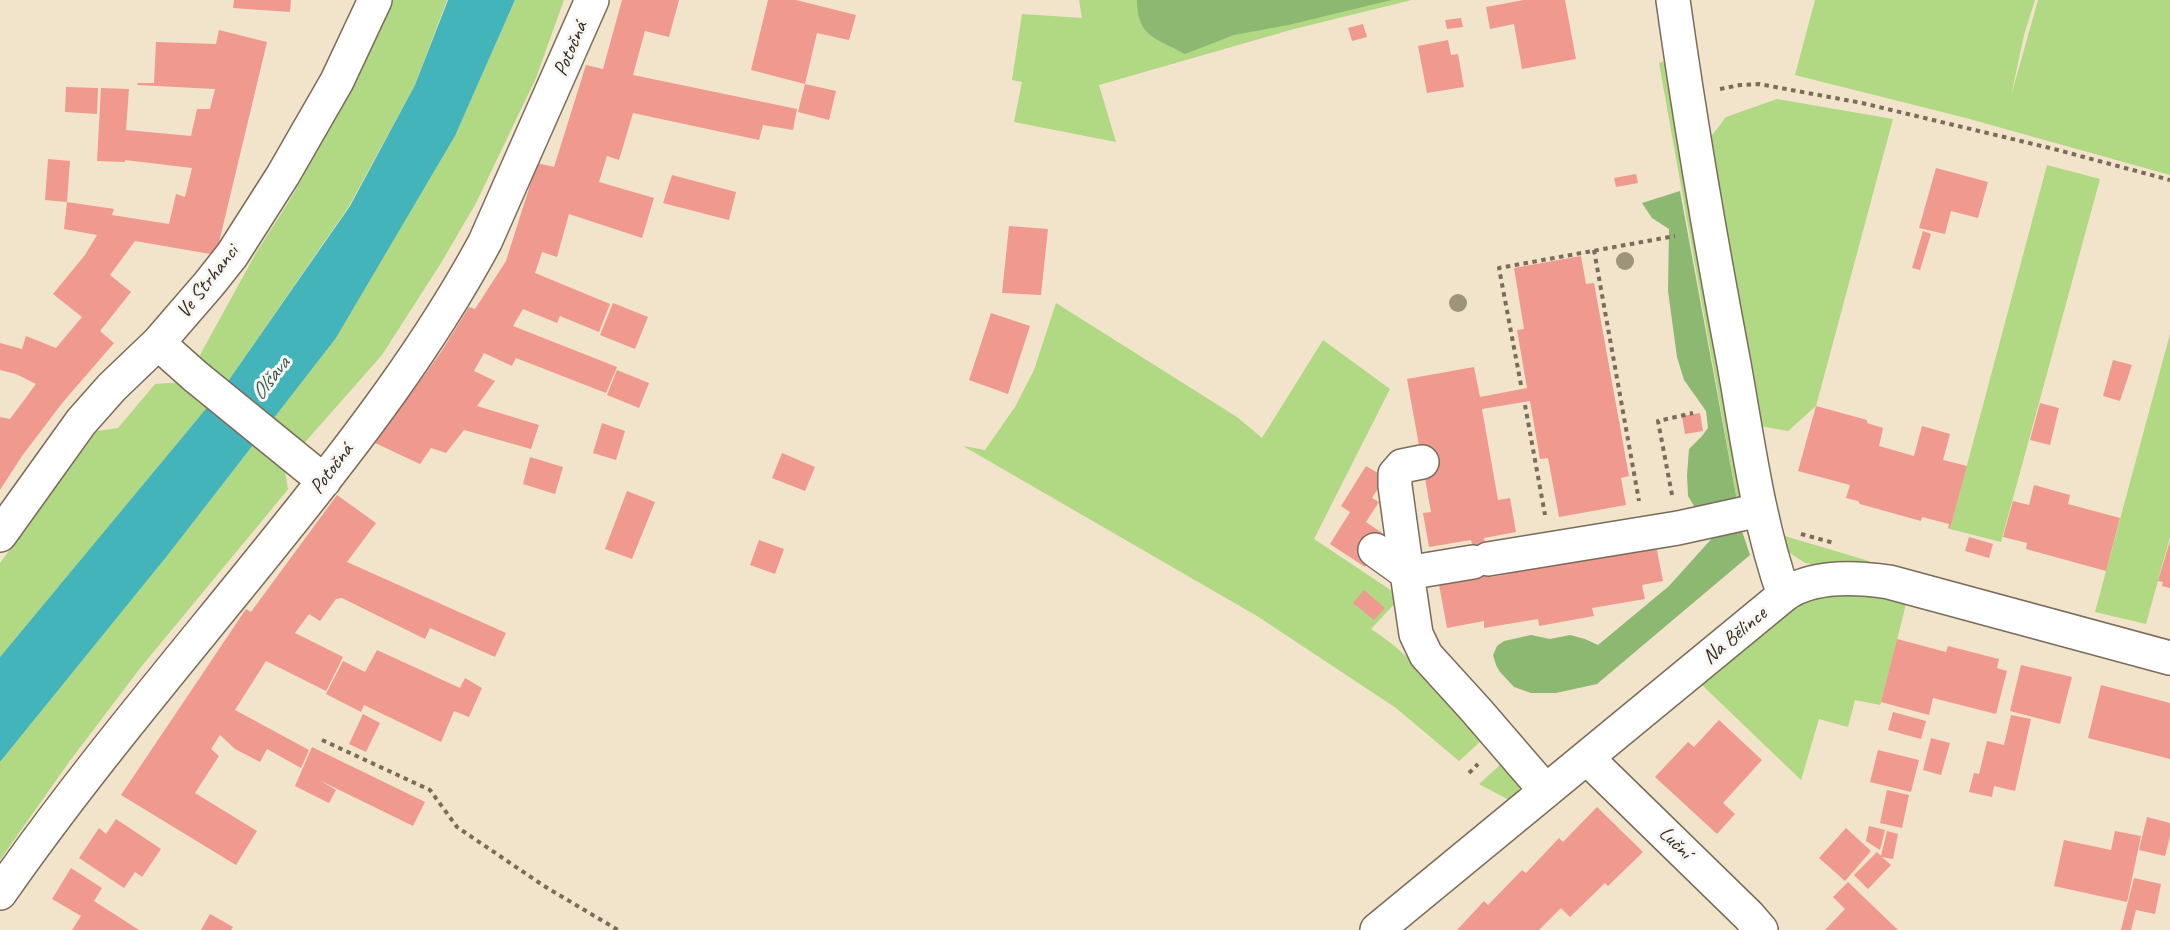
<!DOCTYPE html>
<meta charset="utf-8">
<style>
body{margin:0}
canvas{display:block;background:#f2e3cb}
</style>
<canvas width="2170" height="930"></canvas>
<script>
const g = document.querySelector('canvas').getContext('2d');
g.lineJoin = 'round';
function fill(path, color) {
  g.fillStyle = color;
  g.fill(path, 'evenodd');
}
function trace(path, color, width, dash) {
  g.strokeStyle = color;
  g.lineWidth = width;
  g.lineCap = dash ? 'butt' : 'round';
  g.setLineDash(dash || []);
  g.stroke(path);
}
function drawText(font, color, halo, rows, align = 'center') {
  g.font = font + ' Caveat,sans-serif';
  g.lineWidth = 6;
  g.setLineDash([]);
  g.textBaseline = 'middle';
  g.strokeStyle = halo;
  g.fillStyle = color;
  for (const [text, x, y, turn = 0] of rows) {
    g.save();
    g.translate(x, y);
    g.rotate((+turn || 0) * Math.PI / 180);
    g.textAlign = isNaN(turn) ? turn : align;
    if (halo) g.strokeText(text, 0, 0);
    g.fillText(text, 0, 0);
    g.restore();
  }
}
fill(new Path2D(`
 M 393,0 L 447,0 L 415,85 L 349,206 L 224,387 L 0,657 L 0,563 L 97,431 L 118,428 L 155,384 L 183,382 L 195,364 L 256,253 L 294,193 L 354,82 Z
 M 515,0 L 564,0 L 536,78 L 476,203 L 441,263 L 382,355 L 284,466 L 288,489 L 285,493 L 141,667 L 69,762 L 0,860 L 0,762 L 167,556 L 336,338 L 455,136 Z
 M 1079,0 L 1412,0 L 1294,29 L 1099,85 L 1116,142 L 1014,122 L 1022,82 L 1012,80 L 1022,14 L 1082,18 Z
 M 1815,0 L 2035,0 L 2024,35 L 2011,96 L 2038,0 L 2170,0 L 2170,175 L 1966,118 L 1795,75 Z
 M 1670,59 L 1748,498 L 1738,506 L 1659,63 Z
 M 1777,99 L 1893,119 L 1816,406 L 1788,431 L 1754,425 L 1706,143 L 1726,117 Z
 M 2047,165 L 2100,179 L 2001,542 L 1950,529 Z
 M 1056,303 L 1237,417 L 1262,438 L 1323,340 L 1390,389 L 1314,539 L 1401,597 L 1371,629 C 1417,658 1453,707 1487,748 L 1481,741 L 1459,761 L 1396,708 L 1257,616 L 963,446 L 985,450 L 1015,407 L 1034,370 Z
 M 2170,334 L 2170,537 L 2146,624 L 2095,612 Z
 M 1778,534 L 1869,561 L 1869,563 L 1828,563 L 1816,565 L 1805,563 L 1784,549 Z
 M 1862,594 L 1906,604 L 1881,703 L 1880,705 L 1855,700 L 1848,727 L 1819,719 L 1801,780 L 1701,684 L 1802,601 L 1829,595 Z
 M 1501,764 L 1520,783 L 1518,793 L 1509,800 L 1479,784 Z`), '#b1d883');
fill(new Path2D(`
 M 1137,0 L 1392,0 L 1288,25 L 1234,35 L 1185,54 C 1156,38 1137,37 1137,0 Z
 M 1680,191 L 1738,506 L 1699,514 L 1688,496 L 1687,475 L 1689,449 L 1702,436 L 1708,428 L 1706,411 L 1684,380 L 1677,357 L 1668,291 L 1669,229 L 1652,218 L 1642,203 Z
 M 1727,530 L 1742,531 L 1750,555 L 1597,684 L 1556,693 L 1531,693 L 1514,687 L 1500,672 L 1496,665 L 1493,655 L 1497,646 L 1504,641 L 1531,635 L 1550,639 L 1570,635 L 1585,639 L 1598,645 L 1669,586 L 1714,536 Z`), '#8cb871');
fill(new Path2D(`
 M 448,0 L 515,0 L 455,136 L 336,338 L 167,556 L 0,762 L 0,657 L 224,387 L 350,206 L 415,85 Z`), '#44b4bb');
fill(new Path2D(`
 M 234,0 L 291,0 L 290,12 L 233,8 Z
 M 622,0 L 679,0 L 669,37 L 645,31 L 633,75 L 797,109 L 793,130 L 763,125 L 759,140 L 633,113 L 619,160 L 607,156 L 599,182 L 654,198 L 642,238 L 569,214 L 557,257 L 542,252 L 535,273 L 610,304 L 599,332 L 560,316 L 557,323 L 523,309 L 513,326 L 617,367 L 606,393 L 516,358 L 512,366 L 484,353 L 474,371 L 495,381 L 477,406 L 539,425 L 531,449 L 464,430 L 446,453 L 431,448 L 420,464 L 375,443 L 441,352 L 469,307 L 475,309 L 506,261 L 537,163 L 554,167 L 586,65 L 603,69 Z
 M 768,0 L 796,0 L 856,15 L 849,40 L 817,33 L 805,84 L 751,70 Z
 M 1524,0 L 1565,0 L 1576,59 L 1522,69 L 1514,24 L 1490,29 L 1486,7 Z
 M 1461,18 L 1463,27 L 1447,29 L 1445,20 Z
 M 1363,24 L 1367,37 L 1352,41 L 1348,28 Z
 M 219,30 L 267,42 L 216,255 L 135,241 L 110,275 L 131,292 L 100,331 L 114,343 L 63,402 L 22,456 L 0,490 L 0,417 L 10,419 L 36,384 L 16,374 L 0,370 L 0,343 L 22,349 L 26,336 L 56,348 L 82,317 L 53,294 L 85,255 L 97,235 L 64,229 L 67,202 L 114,209 L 112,215 L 169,224 L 176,194 L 185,197 L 192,168 L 125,160 L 125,162 L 97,161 L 101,88 L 129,89 L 126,130 L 191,136 L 197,109 L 210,109 L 215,89 L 137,85 L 138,83 L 154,83 L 156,42 L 216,44 Z
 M 1448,40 L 1451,55 L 1458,54 L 1464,87 L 1427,93 L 1418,46 Z
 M 805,84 L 836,91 L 829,120 L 798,112 Z
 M 66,87 L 98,88 L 97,114 L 65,112 Z
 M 48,159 L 70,161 L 67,202 L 45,200 Z
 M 1936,168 L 1988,182 L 1978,218 L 1951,211 L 1945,234 L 1919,228 Z
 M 1636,174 L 1638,183 L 1616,187 L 1614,178 Z
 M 672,175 L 736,192 L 729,220 L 663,203 Z
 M 1009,226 L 1048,229 L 1041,295 L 1002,293 Z
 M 1923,231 L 1931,234 L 1920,270 L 1912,268 Z
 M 1581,256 L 1586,284 L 1594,283 L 1629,476 L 1621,478 L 1626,505 L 1559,517 L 1548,458 L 1540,459 L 1530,401 L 1482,409 L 1498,500 L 1510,498 L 1516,532 L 1484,538 L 1491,577 L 1508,574 L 1507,566 L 1655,540 L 1663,581 L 1642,585 L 1645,599 L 1592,608 L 1594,616 L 1539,626 L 1538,619 L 1484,628 L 1484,621 L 1447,628 L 1438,579 L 1473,548 L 1471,540 L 1429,547 L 1423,513 L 1431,512 L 1407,379 L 1474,367 L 1480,397 L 1527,388 L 1517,330 L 1524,329 L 1514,268 Z
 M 613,303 L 648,317 L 635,349 L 600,335 Z
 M 991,313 L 1030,326 L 1008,394 L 969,380 Z
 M 2113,360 L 2132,365 L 2120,401 L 2103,396 Z
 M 617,370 L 649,383 L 639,408 L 607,395 Z
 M 2040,403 L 2059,408 L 2050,445 L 2030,440 Z
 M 1816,406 L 1867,420 L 1867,423 L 1883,428 L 1879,446 L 1914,456 L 1922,426 L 1950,434 L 1943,460 L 1967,466 L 1950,529 L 1948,528 L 1949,524 L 1922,517 L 1921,521 L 1860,504 L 1858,501 L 1846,498 L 1850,485 L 1798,471 Z
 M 1700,413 L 1703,431 L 1685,434 L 1682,416 Z
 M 602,423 L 625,431 L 616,460 L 593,453 Z
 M 782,453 L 815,467 L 805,491 L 772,478 Z
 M 530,457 L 563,467 L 555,494 L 523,484 Z
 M 1366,466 L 1385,477 L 1372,498 L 1379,502 L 1366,522 L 1385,535 L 1365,567 L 1330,544 L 1350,512 L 1341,506 Z
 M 2034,485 L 2070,495 L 2068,504 L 2120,518 L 2106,571 L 2026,549 L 2027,543 L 2003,537 L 2013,501 L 2029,505 Z
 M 627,491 L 655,502 L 632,559 L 605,549 Z
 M 337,495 L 376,523 L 347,562 L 506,633 L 495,657 L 430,628 L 425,639 L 342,598 L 336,599 L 320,621 L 309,614 L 295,633 L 343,657 L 326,691 L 266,661 L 235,710 L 309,750 L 301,768 L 267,749 L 260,762 L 235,749 L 220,735 L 211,749 L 219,756 L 195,793 L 257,831 L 236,865 L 121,795 L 246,609 L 251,612 Z
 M 1969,537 L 1993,544 L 1989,558 L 1965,551 Z
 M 759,540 L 784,549 L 775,574 L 750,565 Z
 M 2170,541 L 2170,588 L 2162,586 L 2163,582 L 2158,581 Z
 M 1364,590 L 1385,608 L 1374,620 L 1353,603 Z
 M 1897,639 L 1946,652 L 1948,646 L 1999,659 L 1997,668 L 2007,671 L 1996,714 L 1933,698 L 1929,715 L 1881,702 Z
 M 377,650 L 460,688 L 465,678 L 482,688 L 469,717 L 454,711 L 441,742 L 364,705 L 361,712 L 326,694 L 343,661 L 365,672 Z
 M 2021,665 L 2072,677 L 2060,724 L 2010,711 Z
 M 2101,685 L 2170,703 L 2170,759 L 2088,738 Z
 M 1893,712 L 1926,721 L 1921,739 L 1888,730 Z
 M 363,714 L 380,723 L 366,752 L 349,744 Z
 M 2011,715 L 2031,719 L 2015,791 L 1994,786 L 1992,797 L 1969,792 L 1974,773 L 1979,774 L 1987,741 L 2004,745 Z
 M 1719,720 L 1762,760 L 1723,803 L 1735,814 L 1717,834 L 1655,777 L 1688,742 L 1694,747 Z
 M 1931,738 L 1950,743 L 1941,775 L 1923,770 Z
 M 312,747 L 425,802 L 413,826 L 319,780 L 336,790 L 329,803 L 295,786 Z
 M 1878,750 L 1919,760 L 1911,792 L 1870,782 Z
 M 1887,790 L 1909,795 L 1902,828 L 1880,823 Z
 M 1597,807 L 1643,852 L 1608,886 L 1605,883 L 1570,917 L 1561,908 L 1539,930 L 1457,930 L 1484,901 L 1488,905 L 1522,870 L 1526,873 L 1559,838 L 1563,842 Z
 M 2147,817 L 2170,823 L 2170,836 L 2165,856 L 2139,850 Z
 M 116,819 L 161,849 L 142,877 L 135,872 L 124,888 L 79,858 L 99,828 L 106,834 Z
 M 1869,826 L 1885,830 L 1880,850 L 1866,841 Z
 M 1846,828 L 1871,851 L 1845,881 L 1819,858 Z
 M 1887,831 L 1898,834 L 1893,859 L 1882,857 L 1891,865 L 1868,889 L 1854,875 L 1877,852 L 1881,856 Z
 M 2115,831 L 2141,836 L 2127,902 L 2054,886 L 2064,840 L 2111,850 Z
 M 71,868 L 102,888 L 94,901 L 139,930 L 72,930 L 81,916 L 52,899 Z
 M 2134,878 L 2161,884 L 2155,914 L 2136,910 L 2131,930 L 2121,930 Z
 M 1848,882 L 1898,930 L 1825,930 L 1845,909 L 1833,897 Z
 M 210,914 L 233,927 L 231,930 L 201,930 Z`), '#ef998f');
const minor = new Path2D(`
 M 1673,0 C 1690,122 1711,243 1734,364 C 1748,442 1758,521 1784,595
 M 158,343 L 195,376 L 324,481
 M 1422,462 L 1402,466 L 1395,474 L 1395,486 L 1407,573 L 1473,562
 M 0,535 L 81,422 L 112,387 L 158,343 L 209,284 L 232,255 L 283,175 L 337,81 L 375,0
 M 1375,550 L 1407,573 L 1416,634 L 1426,655 L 1476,710 L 1545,790
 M 1488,559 L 1678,528 L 1760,510
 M 1587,758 L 1749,916 L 1761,930
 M 0,893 C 87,768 188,651 283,532 C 357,440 429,346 485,242 L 592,0
 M 1377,930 L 1784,595 C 1812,575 1856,577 1889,582 L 2170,658`);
trace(minor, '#7b6b5b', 36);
trace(new Path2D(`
 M 1720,89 L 1740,85 L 1759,84 L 1862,103 L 2054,149 L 2170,180
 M 1594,250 L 1639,501
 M 1521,385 L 1499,268 L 1675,236
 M 1525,405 L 1545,515
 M 1672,495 L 1658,421 L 1693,413
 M 1801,534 L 1834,543
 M 322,740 L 430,790 L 457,827 L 544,886 L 618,930
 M 1469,773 L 1478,764`), '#7b6b5b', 4, [4.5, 4.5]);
trace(minor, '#fff', 33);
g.fillStyle = '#9d957a';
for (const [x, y] of [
 [1625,261],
 [1458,303]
]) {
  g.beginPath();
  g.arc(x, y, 9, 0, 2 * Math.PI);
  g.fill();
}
drawText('21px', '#3b2a1e', '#f6f6f2', [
 ["Potočná",571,49,-67],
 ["Ve Strhanci",208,282,-52],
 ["Potočná",332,469,-53],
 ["Na Bělince",1735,636,-40],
 ["Luční",1675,843,44]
]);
drawText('italic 22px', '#3e5a55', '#f6f6f2', [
 ["Olšava",271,379,-52]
]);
</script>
